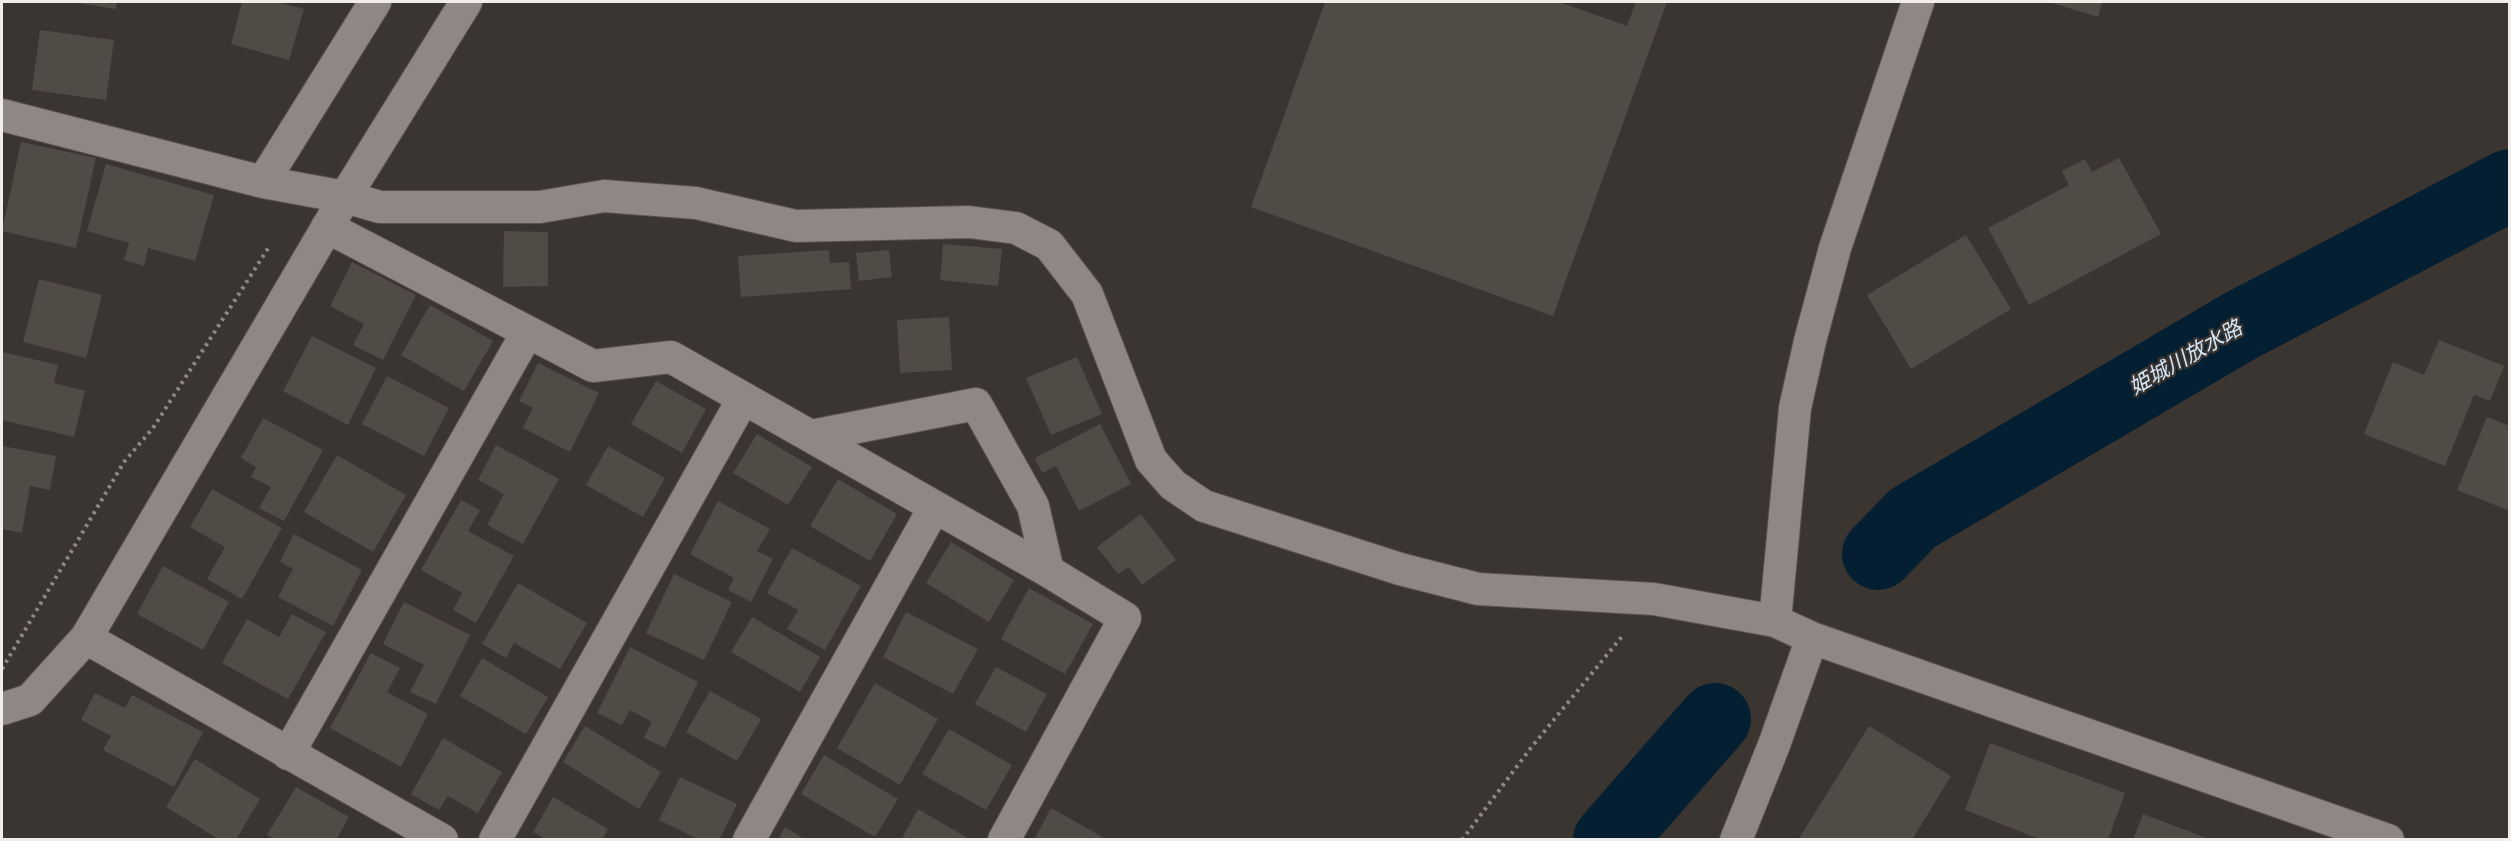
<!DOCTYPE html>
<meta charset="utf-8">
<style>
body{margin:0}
#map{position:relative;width:2511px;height:841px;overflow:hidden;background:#3b3531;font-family:Inter,sans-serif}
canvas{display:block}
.frame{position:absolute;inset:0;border:3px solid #f1edeb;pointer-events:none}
</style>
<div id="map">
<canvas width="2511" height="841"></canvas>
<div class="frame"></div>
</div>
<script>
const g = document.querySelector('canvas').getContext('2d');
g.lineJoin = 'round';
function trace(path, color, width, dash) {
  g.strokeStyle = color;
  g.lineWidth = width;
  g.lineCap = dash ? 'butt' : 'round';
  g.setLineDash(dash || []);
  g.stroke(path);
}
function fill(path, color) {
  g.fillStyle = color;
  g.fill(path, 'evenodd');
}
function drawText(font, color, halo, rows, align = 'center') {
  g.font = font + ' Inter,"Noto Sans JP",sans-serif';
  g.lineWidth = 4.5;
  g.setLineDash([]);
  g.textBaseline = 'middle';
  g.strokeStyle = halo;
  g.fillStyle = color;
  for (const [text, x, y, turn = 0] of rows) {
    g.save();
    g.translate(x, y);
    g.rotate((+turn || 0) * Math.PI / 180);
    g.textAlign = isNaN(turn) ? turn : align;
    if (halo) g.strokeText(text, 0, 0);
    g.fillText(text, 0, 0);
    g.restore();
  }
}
trace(new Path2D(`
 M 1878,554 L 1913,518 L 2240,326 L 2510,185
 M 1609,840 L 1715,719`), '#051f32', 72);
fill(new Path2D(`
 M 71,2 L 117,2 L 116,9 Z
 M 242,2 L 278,2 L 304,9 L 289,60 L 231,44 Z
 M 1325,2 L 1559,2 L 1627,26 L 1636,2 L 1667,2 L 1553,316 L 1251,207 Z
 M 2049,2 L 2102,2 L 2098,17 Z
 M 40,30 L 114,40 L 106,100 L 32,90 Z
 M 21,142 L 96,158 L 76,248 L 2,231 Z
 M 2119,158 L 2161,234 L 2029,305 L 1988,228 L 2069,185 L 2062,171 L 2085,159 L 2092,172 Z
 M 106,164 L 214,195 L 195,261 L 148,248 L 144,266 L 124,260 L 129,243 L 87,231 Z
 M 504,231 L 548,232 L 548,286 L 503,287 Z
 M 1966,235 L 2011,309 L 1911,369 L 1867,295 Z
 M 943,244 L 1002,249 L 998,286 L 940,280 Z
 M 829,250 L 830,263 L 849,262 L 851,289 L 741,297 L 738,256 Z
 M 889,250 L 892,277 L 859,281 L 856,253 Z
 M 352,262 L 416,295 L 383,360 L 353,345 L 364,324 L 330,306 Z
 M 39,279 L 102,295 L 86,358 L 23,342 Z
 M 430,305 L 493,341 L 464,391 L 401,355 Z
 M 949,317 L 952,370 L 900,373 L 897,320 Z
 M 312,336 L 376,368 L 348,425 L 283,391 Z
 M 2439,340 L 2504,366 L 2490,401 L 2474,395 L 2445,466 L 2364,434 L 2393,362 L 2424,375 Z
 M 2,352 L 58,365 L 54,383 L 85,391 L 74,437 L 2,420 Z
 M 1077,357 L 1102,414 L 1051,435 L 1026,378 Z
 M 538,363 L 599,393 L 570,452 L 523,428 L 533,408 L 519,401 Z
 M 387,376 L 449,408 L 424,456 L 362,424 Z
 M 656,381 L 706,409 L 682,453 L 631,424 Z
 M 2487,417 L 2510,426 L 2510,511 L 2457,490 Z
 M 263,418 L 323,450 L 284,521 L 259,508 L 271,487 L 251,477 L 256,467 L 241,458 Z
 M 1100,424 L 1131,484 L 1079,511 L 1056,466 L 1042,473 L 1035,458 Z
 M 757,434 L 812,467 L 788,505 L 733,473 Z
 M 496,445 L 559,479 L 523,544 L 487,525 L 504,494 L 478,480 Z
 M 2,446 L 56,456 L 50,490 L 30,486 L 22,533 L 2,529 Z
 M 608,446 L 665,478 L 643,517 L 586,485 Z
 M 337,455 L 406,495 L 373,552 L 304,512 Z
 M 838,479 L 897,514 L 870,561 L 810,526 Z
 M 212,489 L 282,528 L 242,599 L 207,579 L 225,547 L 190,527 Z
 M 461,500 L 480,510 L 468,531 L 514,556 L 476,623 L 453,610 L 462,593 L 421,570 Z
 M 718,501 L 770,529 L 757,551 L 773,559 L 751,602 L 728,590 L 734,578 L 690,554 Z
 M 1141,514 L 1176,560 L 1142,585 L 1129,567 L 1118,574 L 1097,547 Z
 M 294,534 L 362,570 L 333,626 L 278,597 L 293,569 L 280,562 Z
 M 951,542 L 1014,580 L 989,622 L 926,583 Z
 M 792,548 L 861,586 L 825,650 L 787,629 L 798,610 L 767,593 Z
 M 163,566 L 229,602 L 203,650 L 137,614 Z
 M 674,574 L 732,602 L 704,660 L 646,633 Z
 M 518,583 L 587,623 L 560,669 L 514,643 L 506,658 L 482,644 Z
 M 1029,588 L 1093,624 L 1065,674 L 1001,639 Z
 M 404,602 L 470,635 L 436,704 L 410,692 L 424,665 L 383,644 Z
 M 906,612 L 978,649 L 953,694 L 883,657 Z
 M 292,614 L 326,632 L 288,699 L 222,663 L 247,619 L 279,637 Z
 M 752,617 L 820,657 L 800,692 L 731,652 Z
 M 630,647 L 698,682 L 665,748 L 644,738 L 652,722 L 630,710 L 622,725 L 597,713 Z
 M 371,653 L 400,668 L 387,692 L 428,714 L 401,767 L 330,728 Z
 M 482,658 L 548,697 L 526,734 L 460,696 Z
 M 996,667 L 1047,694 L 1026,732 L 975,704 Z
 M 875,683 L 938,719 L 900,785 L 837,748 Z
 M 710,691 L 761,719 L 737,761 L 686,732 Z
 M 95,693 L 125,708 L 132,695 L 203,732 L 174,787 L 103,750 L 111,736 L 81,720 Z
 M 585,726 L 661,772 L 639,809 L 563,762 Z
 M 1869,726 L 1951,776 L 1912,840 L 1798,840 Z
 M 949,729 L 1012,765 L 986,810 L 922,774 Z
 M 443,738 L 502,772 L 478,813 L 448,796 L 439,810 L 411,794 Z
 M 1990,743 L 2125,793 L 2108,840 L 2042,840 L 1965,810 Z
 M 824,755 L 898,799 L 875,837 L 801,794 Z
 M 195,759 L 260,799 L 236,840 L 220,840 L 166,807 Z
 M 680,777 L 737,804 L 719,840 L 700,840 L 659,820 Z
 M 296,787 L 349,817 L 336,840 L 276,840 L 267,835 Z
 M 553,797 L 608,829 L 602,840 L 547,840 L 533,832 Z
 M 1051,808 L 1108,840 L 1034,840 Z
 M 918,809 L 971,840 L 901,840 Z
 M 2143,814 L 2209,839 L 2209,840 L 2133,840 Z
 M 785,827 L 806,840 L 778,840 Z`), '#514b46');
const street = new Path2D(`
 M 2,115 L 263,182 L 345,197 L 380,207 L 540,207 L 604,196 L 696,203 L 796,226 L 969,222 L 1016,228 L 1049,245 L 1087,294 L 1151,460 L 1173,485 L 1204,506 L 1400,569 L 1478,589 L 1654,599 L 1775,621 L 1812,638 L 2388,840
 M 263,182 L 375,2
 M 327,227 L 593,366 L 671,357 L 1048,571 L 1125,618 L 1004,840
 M 811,436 L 976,404 L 1033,506 L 1048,571
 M 1775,621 L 1795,408 L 1810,341 L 1835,248 L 1918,2
 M 86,638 L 442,840
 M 2,709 L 30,700 L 86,638 L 345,197 L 466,2
 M 288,754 L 527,333
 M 495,840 L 743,399
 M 749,840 L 934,508
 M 1736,840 L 1774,745 L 1812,638`);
trace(street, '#585250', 34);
trace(new Path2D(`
 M 2,669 L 124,462 L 153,428 L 269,247
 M 1462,840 L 1530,749 L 1624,634`), '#8f8986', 4, [3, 4.5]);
trace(street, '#8e8783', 32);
drawText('italic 21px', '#d4e7f8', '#3b3531', [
 ["姫城川放水路",2186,358,-30]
]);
</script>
